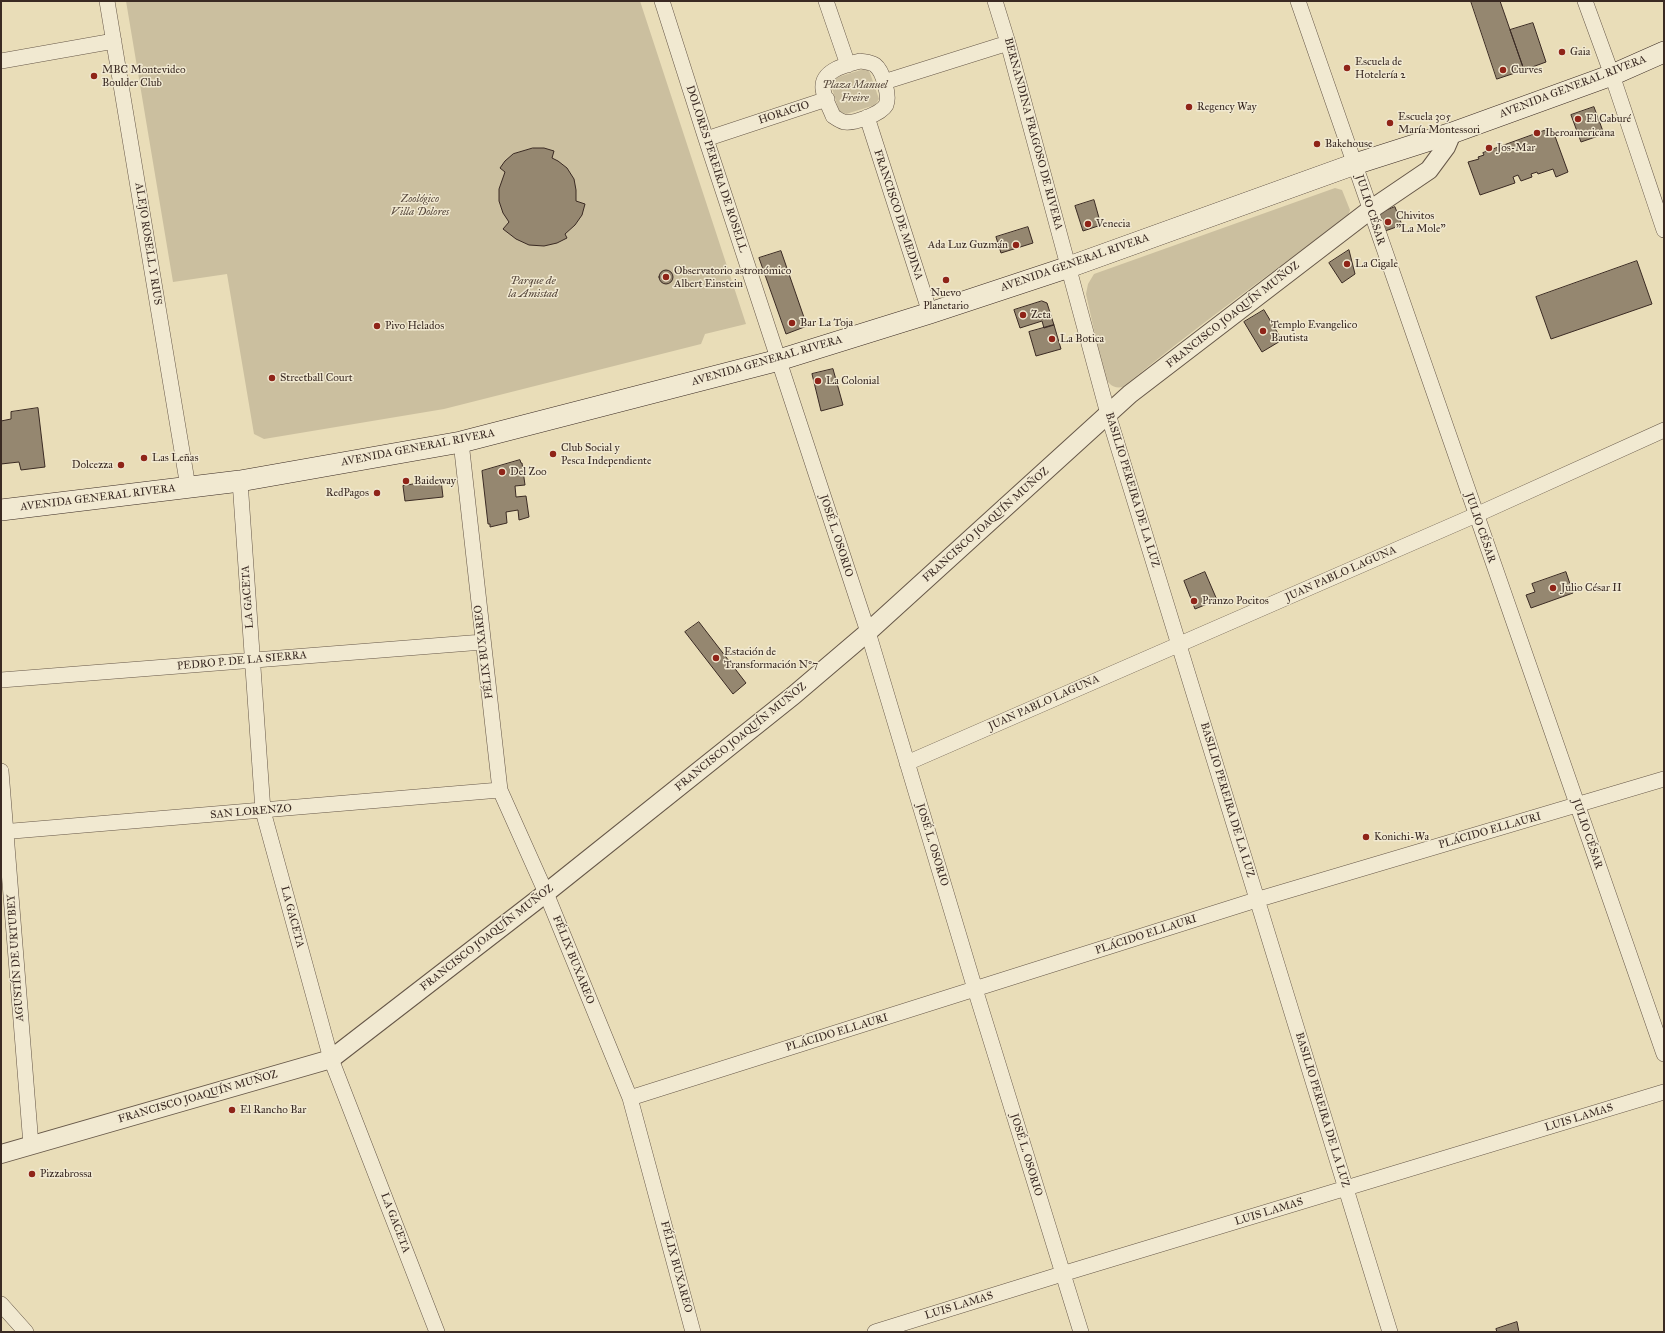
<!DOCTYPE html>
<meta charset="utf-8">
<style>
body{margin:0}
#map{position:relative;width:1665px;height:1333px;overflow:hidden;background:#e9ddb8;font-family:"IM FELL Great Primer",serif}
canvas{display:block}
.frame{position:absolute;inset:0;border:2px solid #3a2a23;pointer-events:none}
</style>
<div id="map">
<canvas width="1665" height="1333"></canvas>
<div class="frame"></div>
</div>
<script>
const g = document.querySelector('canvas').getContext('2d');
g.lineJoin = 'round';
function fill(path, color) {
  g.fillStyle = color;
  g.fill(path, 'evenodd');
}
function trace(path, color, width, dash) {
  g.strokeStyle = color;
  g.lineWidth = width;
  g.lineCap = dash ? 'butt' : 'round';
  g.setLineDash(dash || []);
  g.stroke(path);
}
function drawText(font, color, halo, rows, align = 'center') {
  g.font = font + ' "IM FELL Great Primer",serif';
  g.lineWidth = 3;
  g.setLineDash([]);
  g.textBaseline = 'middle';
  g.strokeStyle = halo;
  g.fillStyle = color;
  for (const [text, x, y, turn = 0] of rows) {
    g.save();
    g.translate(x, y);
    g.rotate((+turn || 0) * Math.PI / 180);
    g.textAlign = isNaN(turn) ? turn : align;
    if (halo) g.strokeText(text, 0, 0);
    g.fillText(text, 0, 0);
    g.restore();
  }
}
fill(new Path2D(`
 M 126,1 L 640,1 L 746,324 L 705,334 L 701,344 L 444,409 L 264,439 L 254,434 L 227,274 L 173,282 Z
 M 864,69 L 868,70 L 870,73 L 879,99 L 875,105 L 846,114 L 839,111 L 831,85 L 832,81 L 835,78 Z
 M 1335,188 L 1342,190 L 1350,210 L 1348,216 C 1272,272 1196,327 1123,387 C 1113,389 1108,384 1104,375 L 1086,294 L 1088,284 L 1094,274 Z`), '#cbbf9f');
const building = new Path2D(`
 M 1471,1 L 1500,1 L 1524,70 L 1497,79 Z
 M 1533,23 L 1546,62 L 1524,70 L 1510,30 Z
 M 1594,107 L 1604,134 L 1581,142 L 1571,115 Z
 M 1552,128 L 1568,172 L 1556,177 L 1553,169 L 1538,174 L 1537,172 L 1531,174 L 1532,177 L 1521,181 L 1518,175 L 1513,177 L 1515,183 L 1480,195 L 1468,162 L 1479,159 L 1478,157 L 1484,155 L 1483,153 Z
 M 533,148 L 544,148 L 554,151 L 552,158 L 558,161 L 567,168 L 574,179 L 576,190 L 576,201 L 585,204 L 582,215 L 575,225 L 565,234 L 567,238 L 557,243 L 544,246 L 529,245 L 516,239 L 503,229 L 509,222 L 503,213 L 499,201 L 499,189 L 505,172 L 500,168 L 505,161 L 513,154 Z
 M 1094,200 L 1101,225 L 1083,231 L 1075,206 Z
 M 1395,207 L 1402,225 L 1385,231 L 1378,214 Z
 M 1028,227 L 1033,243 L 1001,253 L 996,237 Z
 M 1349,250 L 1355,274 L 1342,283 L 1329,263 Z
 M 781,251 L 807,326 L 786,334 L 759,258 Z
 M 1637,261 L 1652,304 L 1551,339 L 1536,297 Z
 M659 277a7 7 0 1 1 14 0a7 7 0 1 1-14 0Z
 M 1042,301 L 1047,303 L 1054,325 L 1044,328 L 1042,321 L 1020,328 L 1014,310 Z
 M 1264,310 L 1282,340 L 1262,352 L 1244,322 Z
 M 1054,325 L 1061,349 L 1036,356 L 1029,332 Z
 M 833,369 L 843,405 L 821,411 L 812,374 Z
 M 38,408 L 45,467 L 21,470 L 19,462 L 1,464 L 1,421 L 11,419 L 11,412 Z
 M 520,460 L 521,463 L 522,463 L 525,485 L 515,486 L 516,497 L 526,496 L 529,517 L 519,520 L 518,510 L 506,512 L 507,523 L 490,527 L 490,524 L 488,524 L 482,471 Z
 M 441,480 L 443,497 L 405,501 L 403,486 Z
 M 1205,572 L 1217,600 L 1195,609 L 1184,581 Z
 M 1566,572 L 1573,593 L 1531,608 L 1526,595 L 1535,592 L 1532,584 Z
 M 699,622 L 746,683 L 733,694 L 685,632 Z
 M 1517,1322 L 1519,1332 L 1497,1332 L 1496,1329 Z`);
fill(building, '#958770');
trace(building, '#3a2a23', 1);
const minor = new Path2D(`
 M 107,1 L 188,487
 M 662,1 L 706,139 L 868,632 L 975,989 L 1081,1332
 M 826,1 L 848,65
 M 995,1 L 1008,43 L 1108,414 L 1390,1332
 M 1298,1 L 1664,1054
 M 1585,1 L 1612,75 L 1664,230
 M 1,61 L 114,41
 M 860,61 C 865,62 871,62 875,65 C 883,71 890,96 886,105 C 881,114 853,124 844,122 C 840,121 836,118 833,116 C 830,108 824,98 823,89 C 821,70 846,65 860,61 Z
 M 884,82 L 1008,43
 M 867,117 L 930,313
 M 706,139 L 827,99
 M 461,442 L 500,790 L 546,893 L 630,1098 L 693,1332
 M 240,481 L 263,811 L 331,1059 L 437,1332
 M 1,680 L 483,642
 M 907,763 L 1476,515 L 1664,430
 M 1,771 L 31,1145
 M 1,832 L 500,790
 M 630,1098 L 1256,900 L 1664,779
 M 1,1304 L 26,1332
 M 875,1332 L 1062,1274 L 1664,1092`);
const tertiary = new Path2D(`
 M 1,1154 L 331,1059 L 546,893 L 794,695 L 868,632 L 1130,394 L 1370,210 L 1429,170 L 1446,147 L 1452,133`);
const secondary = new Path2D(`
 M 1,510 L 240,481 L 461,442 L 779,360 L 930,313 L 1069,267 L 1355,164 L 1452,133 L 1612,75 L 1664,52`);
trace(minor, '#665748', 16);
trace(tertiary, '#665748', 20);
trace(secondary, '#3a2a23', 22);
trace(minor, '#f1e9d1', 15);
trace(tertiary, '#f1e9d1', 18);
trace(secondary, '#f1e9d1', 21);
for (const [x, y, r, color] of [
 [1562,52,4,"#8f2418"],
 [1347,68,4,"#8f2418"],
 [1503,70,4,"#8f2418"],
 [94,76,4,"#8f2418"],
 [1189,107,4,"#8f2418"],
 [1578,119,4,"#8f2418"],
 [1390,123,4,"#8f2418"],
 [1537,133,4,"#8f2418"],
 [1317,144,4,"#8f2418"],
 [1489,148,4,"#8f2418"],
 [1388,222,4,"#8f2418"],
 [1088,224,4,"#8f2418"],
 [1016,245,4,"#8f2418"],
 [1347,264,4,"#8f2418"],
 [666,277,4,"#8f2418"],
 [946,280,4,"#8f2418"],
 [1023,315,4,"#8f2418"],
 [792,323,4,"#8f2418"],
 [377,326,4,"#8f2418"],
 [1263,331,4,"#8f2418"],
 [1052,339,4,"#8f2418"],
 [272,378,4,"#8f2418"],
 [818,381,4,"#8f2418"],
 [553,454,4,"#8f2418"],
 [144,458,4,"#8f2418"],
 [121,465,4,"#8f2418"],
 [502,472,4,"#8f2418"],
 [406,481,4,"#8f2418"],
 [377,493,4,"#8f2418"],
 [1553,588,4,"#8f2418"],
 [1194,601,4,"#8f2418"],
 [716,658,4,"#8f2418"],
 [1366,837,4,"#8f2418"],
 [232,1110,4,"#8f2418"],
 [32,1174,4,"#8f2418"]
]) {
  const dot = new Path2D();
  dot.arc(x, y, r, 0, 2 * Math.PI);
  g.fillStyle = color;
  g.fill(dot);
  trace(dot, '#f1e9d1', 1.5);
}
drawText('11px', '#3a2a23', '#f1e9d1', [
 ["Gaia",1570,52],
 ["Escuela de",1355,62],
 ["Hotelería 2",1355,75],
 ["MBC Montevideo",102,70],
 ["Boulder Club",102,83],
 ["Curves",1511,70],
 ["Regency Way",1197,107],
 ["Escuela 305",1398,117],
 ["María Montessori",1398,130],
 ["El Caburé",1586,119],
 ["Iberoamericana",1545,133],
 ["Bakehouse",1325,144],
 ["Jos-Mar",1497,148],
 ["Chivitos",1396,216],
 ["\"La Mole\"",1396,229],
 ["Venecia",1096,224],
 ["Ada Luz Guzmán",1008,245,"right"],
 ["La Cigale",1355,264],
 ["Observatorio astronómico",674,271],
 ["Albert Einstein",674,284],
 ["Nuevo",946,293,"center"],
 ["Planetario",946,306,"center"],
 ["Zeta",1031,315],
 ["Bar La Toja",800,323],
 ["Templo Evangelico",1271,325],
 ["Bautista",1271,338],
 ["Pivo Helados",385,326],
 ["La Botica",1060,339],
 ["Streetball Court",280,378],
 ["La Colonial",826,381],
 ["Club Social y",561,448],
 ["Pesca Independiente",561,461],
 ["Las Leñas",152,458],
 ["Dolcezza",113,465,"right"],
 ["Del Zoo",510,472],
 ["Baideway",414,481],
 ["RedPagos",369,493,"right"],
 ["Julio César II",1561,588],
 ["Pranzo Pocitos",1202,601],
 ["Estación de",724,652],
 ["Transformación Nº7",724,665],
 ["Konichi-Wa",1374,837],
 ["El Rancho Bar",240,1110],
 ["Pizzabrossa",40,1174]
], 'left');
drawText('italic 11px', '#57483c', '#f1e9d1', [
 ["Plaza Manuel",855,85],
 ["Freire",855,98],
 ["Zoológico",420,199],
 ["Villa Dolores",420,212],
 ["Parque de",533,281],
 ["la Amistad",533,294]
]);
drawText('11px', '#3a2a23', '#f1e9d1', [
 ["AVENIDA GENERAL RIVERA",1573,87,-21],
 ["HORACIO",784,113,-18],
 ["BERNANDINA FRAGOSO DE RIVERA",1033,134,75],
 ["DOLORES PEREIRA DE ROSELL",716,169,72],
 ["JULIO CÉSAR",1370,210,72],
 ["FRANCISCO DE MEDINA",898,215,72],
 ["ALEJO ROSELL Y RIUS",148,244,81],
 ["AVENIDA GENERAL RIVERA",1075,263,-19],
 ["FRANCISCO JOAQUÍN MUÑOZ",1233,315,-38],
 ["AVENIDA GENERAL RIVERA",767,361,-16],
 ["AVENIDA GENERAL RIVERA",418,448,-11],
 ["BASILIO PEREIRA DE LA LUZ",1132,490,73],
 ["AVENIDA GENERAL RIVERA",98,498,-7],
 ["FRANCISCO JOAQUÍN MUÑOZ",986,525,-42],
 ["JULIO CÉSAR",1480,528,71],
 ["JOSÉ L. OSORIO",836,536,72],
 ["JUAN PABLO LAGUNA",1341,574,-24],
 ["LA GACETA",248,597,-94],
 ["FÉLIX BUXAREO",484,652,-97],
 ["PEDRO P. DE LA SIERRA",242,661,-5],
 ["JUAN PABLO LAGUNA",1044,703,-24],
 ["FRANCISCO JOAQUÍN MUÑOZ",741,737,-39],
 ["BASILIO PEREIRA DE LA LUZ",1227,800,73],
 ["SAN LORENZO",251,812,-5],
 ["PLÁCIDO ELLAURI",1490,831,-16],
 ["JULIO CÉSAR",1587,834,71],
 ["JOSÉ L. OSORIO",932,845,73],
 ["LA GACETA",292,917,75],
 ["PLÁCIDO ELLAURI",1146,935,-18],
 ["FRANCISCO JOAQUÍN MUÑOZ",487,938,-38],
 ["AGUSTÍN DE URTUBEY",16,958,-94],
 ["FÉLIX BUXAREO",573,960,68],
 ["PLÁCIDO ELLAURI",837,1033,-17],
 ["FRANCISCO JOAQUÍN MUÑOZ",198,1097,-16],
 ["BASILIO PEREIRA DE LA LUZ",1322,1110,73],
 ["LUIS LAMAS",1579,1118,-17],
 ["JOSÉ L. OSORIO",1026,1155,73],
 ["LUIS LAMAS",1269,1212,-17],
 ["LA GACETA",395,1223,69],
 ["FÉLIX BUXAREO",676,1267,75],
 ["LUIS LAMAS",959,1306,-17]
]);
</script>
